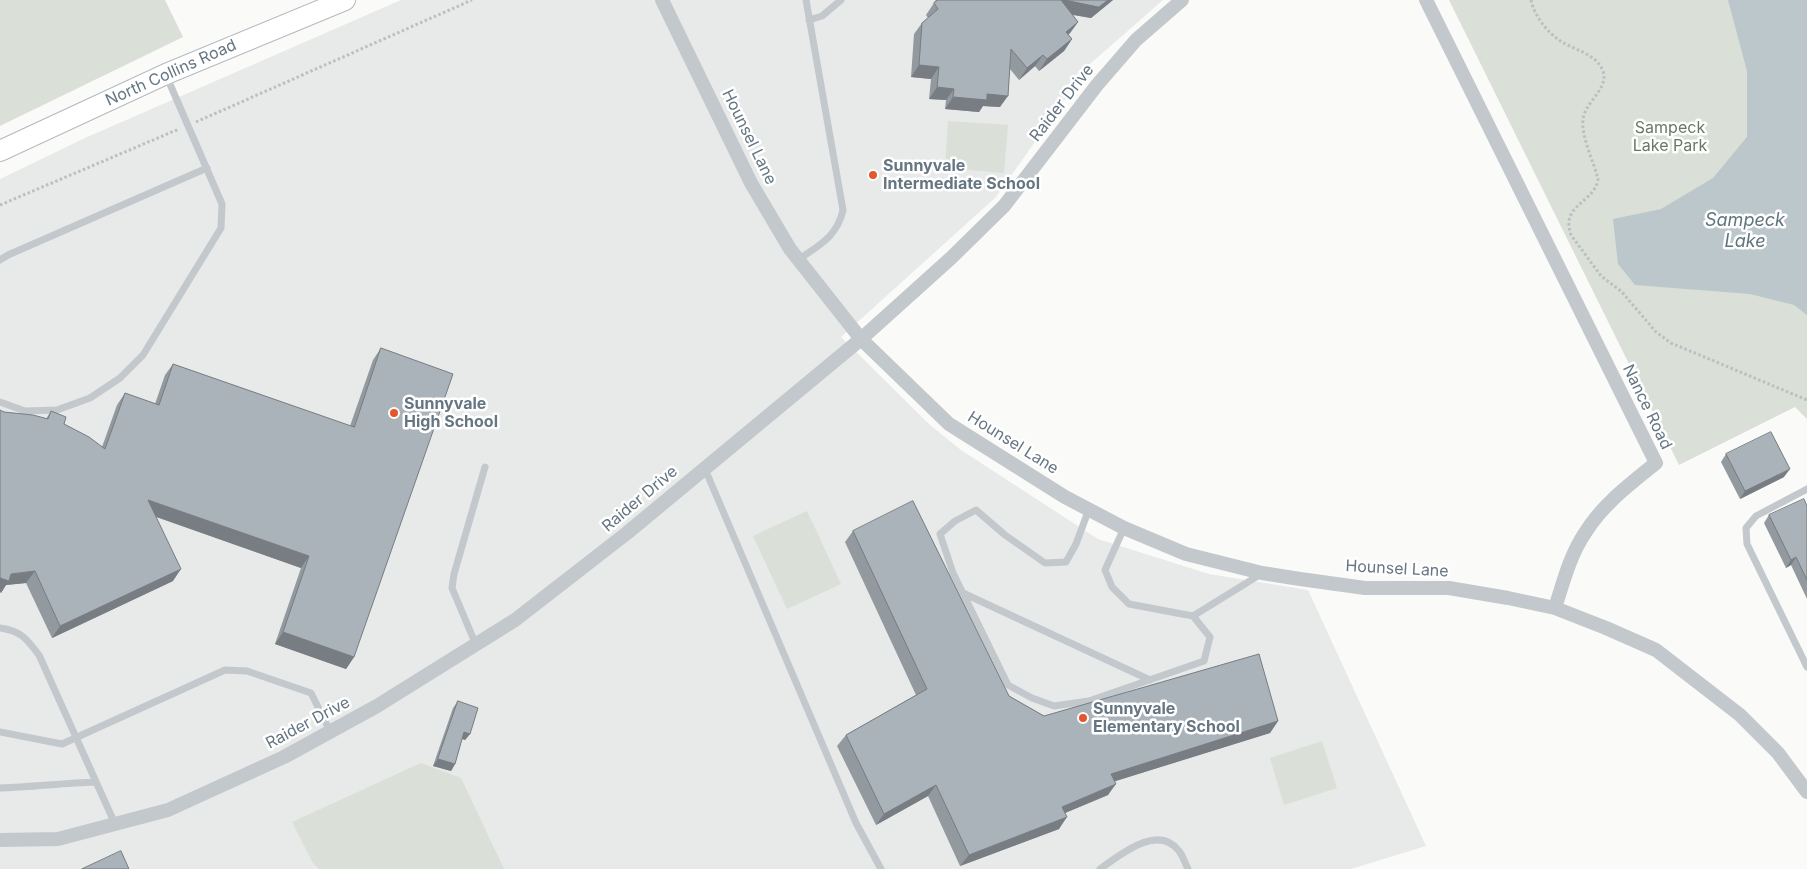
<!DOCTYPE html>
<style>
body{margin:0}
canvas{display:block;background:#fafaf8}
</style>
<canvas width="1807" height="869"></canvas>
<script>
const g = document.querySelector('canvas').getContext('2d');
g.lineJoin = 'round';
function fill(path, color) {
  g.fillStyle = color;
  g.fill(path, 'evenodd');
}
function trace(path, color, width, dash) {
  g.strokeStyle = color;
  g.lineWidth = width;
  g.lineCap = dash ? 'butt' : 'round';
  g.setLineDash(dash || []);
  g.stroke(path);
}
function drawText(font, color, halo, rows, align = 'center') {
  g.font = font + ' Inter,sans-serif';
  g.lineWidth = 5;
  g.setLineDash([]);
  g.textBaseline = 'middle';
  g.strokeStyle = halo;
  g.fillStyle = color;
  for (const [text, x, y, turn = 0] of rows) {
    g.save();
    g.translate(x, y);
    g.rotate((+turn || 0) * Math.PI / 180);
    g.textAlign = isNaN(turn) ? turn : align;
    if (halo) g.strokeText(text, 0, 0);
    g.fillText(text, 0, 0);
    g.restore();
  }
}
fill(new Path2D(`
 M 401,0 L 1163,0 L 1090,64 L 996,197 L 841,337 L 930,425 L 961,450 L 1098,539 L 1209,574 L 1308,590 L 1426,846 L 1351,869 L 0,869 L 0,179 L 85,138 Z`), '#e8e9e9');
fill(new Path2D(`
 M 0,0 L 165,0 L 183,37 L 0,126 Z
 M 1449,0 L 1807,0 L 1807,419 L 1795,407 L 1679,465 Z
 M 948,121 L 1008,125 L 1004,173 L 945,168 Z
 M 807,511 L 841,584 L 787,609 L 753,536 Z
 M 1322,741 L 1337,788 L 1284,805 L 1270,758 Z
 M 421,763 L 461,778 L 504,869 L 319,869 L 313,863 L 292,822 Z`), '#dadfd7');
fill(new Path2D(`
 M 1728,0 L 1807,0 L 1807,315 L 1794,305 L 1750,294 L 1635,285 L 1618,264 L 1613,219 L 1661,209 L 1713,178 L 1747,137 L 1747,71 Z`), '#bbc7cb');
const secondary = new Path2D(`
 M 0,151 L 166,74 L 345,0`);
trace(secondary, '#b3babf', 22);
trace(new Path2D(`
 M 1531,0 C 1534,15 1547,32 1559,40 C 1573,50 1596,53 1603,71 C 1609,89 1585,102 1583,119 C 1581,137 1594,162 1598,179 C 1595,203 1560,204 1571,235 L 1601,276 L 1621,291 L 1656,332 L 1671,343 L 1807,400
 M 196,122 L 472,0
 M 0,205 L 179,129`), '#bbbfc2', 3, [2.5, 2.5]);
trace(new Path2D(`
 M 809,20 L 822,16 L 841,0
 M 0,260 L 8,255 L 207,168
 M 798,260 C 819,245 837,237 843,210 L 806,0
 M 0,402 L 25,411 L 57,410 L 90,398 L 120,378 L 143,355 L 221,228 L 222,204 L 166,75
 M 705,469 L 856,823 L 881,869
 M 1807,489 L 1756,516 L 1746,528 L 1747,544 L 1807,667
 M 1089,509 L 1076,544 L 1066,562 L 1045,563 L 1005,535 L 976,510 L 955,521 L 940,534 L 953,573 L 1008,685 L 1032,698 L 1054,706 L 1089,701 L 1204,661 L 1210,637 L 1193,616 L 1129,604 L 1112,587 L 1105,570 L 1124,528
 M 963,593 L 1150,680
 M 1193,616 L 1261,574
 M 0,628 C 21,631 26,638 39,655 L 115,824
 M 476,645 L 452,588 L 454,574 L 485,467
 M 0,732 L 62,744 L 225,670 L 247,671 L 311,693 L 330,731
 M 0,788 C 32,787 64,783 96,782
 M 1100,869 C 1120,855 1158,823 1179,851 C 1183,856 1185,863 1188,869`), '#c3c8cc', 7);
trace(new Path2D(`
 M 662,0 L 751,183 L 790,249 L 861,339 L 949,424 L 1065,497 L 1124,528 L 1186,554 L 1262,573 L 1300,579 L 1365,588 L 1449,588 L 1508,598 L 1555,608 L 1606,628 L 1656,650 L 1740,715 L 1778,753 L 1807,792
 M 1426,0 L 1656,463 C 1630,484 1603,504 1585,533 C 1570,555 1563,583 1555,608
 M 0,840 L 58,839 L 168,810 L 284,757 L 377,706 L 515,620 L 627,533 L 861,339 L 951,258 L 1004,206 L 1097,85 L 1136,40 L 1182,0`), '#c3c8cc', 14);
trace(secondary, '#fff', 20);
fill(new Path2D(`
 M 935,0 L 1113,0 L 1091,18 L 1073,15 L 1078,22 L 1070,33 L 1068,35 L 1072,39 L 1064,51 L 1039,71 L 1035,66 L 1019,80 L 1010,69 L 1000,107 L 983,106 L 979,112 L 945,109 L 946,100 L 929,99 L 931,79 L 911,77 L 914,34 L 922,23 L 928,18 L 926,15 L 934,3 L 936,1 Z
 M 381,348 L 354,657 L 346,669 L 275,644 L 301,568 L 156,517 L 173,581 L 52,638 L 26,583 L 6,585 L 1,593 L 4,412 L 46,419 L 51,411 L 64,424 L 102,447 L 117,405 L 125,393 L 155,404 L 165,375 L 173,364 L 350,426 L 373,360 Z
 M 1726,454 L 1784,477 L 1740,499 L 1721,462 Z
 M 1807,506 L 1807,599 L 1791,565 L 1786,568 L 1764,523 L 1769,515 Z
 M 853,531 L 1009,696 L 1044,716 L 1278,721 L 1270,733 L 1115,781 L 1108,795 L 1065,813 L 1059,829 L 960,866 L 928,796 L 876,825 L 837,746 L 846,735 L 916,695 L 845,542 Z
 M 458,701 L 470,734 L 465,740 L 462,739 L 455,764 L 451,771 L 433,766 L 453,708 Z`), '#929a9f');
fill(new Path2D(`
 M 1059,0 L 1113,0 L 1091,18 L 1052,11 Z
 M 1078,22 L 1070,33 L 1058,44 L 1066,32 Z
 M 1072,39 L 1064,51 L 1039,71 L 1047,59 Z
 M 1043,55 L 1035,66 L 1019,80 L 1027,68 Z
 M 919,65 L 939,67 L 931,79 L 911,77 Z
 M 937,87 L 954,89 L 946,100 L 929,99 Z
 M 987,94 L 1008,96 L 1000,107 L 983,106 L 979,112 L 945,109 L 953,97 Z
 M 1790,469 L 1784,477 L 1740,499 L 1745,491 Z
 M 148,500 L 309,556 L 301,568 L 140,511 Z
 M 1796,557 L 1791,565 L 1786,568 L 1791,560 Z
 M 181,569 L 173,581 L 52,638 L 60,626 Z
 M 35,571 L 26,583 L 6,585 L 1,593 L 0,592 L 0,578 L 11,574 Z
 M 283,632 L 354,657 L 346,669 L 275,644 Z
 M 1278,721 L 1270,733 L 1103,785 L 1111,774 Z
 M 464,732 L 470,734 L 465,740 L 460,738 Z
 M 438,759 L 455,764 L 451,771 L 433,766 Z
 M 1116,784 L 1108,795 L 1053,818 L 1062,807 Z
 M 936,785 L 928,796 L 876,825 L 884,814 Z
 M 1067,817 L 1059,829 L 960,866 L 969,855 Z`), '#777d82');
const building = new Path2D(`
 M 938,0 L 1061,0 L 1078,22 L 1066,32 L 1072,39 L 1047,59 L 1043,55 L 1027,68 L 1011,49 L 1008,96 L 987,94 L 987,100 L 953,97 L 954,89 L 937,87 L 939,67 L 919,65 L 922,23 L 938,9 L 934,3 Z
 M 1065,0 L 1108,0 L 1099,7 Z
 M 381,348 L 453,374 L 354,657 L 283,632 L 309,556 L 148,500 L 181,569 L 60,626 L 35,571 L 11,574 L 9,581 L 0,578 L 0,410 L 4,412 L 33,415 L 48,419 L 51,411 L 66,417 L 64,424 L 89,437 L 105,449 L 125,393 L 159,405 L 173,364 L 354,427 Z
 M 1771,432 L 1790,469 L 1745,491 L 1726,454 Z
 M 1804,499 L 1807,506 L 1807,580 L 1796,557 L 1791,560 L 1769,515 Z
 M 913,501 L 1009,696 L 1044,716 L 1259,654 L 1278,721 L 1111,774 L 1116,784 L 1062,807 L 1067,817 L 969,855 L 936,785 L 884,814 L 846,735 L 927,689 L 853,531 Z
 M 458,701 L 478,708 L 470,734 L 464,732 L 455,764 L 438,759 Z
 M 121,851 L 129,869 L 82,869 Z`);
fill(building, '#aab3b9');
trace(building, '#777d82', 1);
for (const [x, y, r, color] of [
 [873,175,5,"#e4572e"],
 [394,413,5,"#e4572e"],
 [1083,718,5,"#e4572e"]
]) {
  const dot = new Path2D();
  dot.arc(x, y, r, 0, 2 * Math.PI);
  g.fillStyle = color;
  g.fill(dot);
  trace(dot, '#fff', 2);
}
drawText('16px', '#657683', '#fff', [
 ["North Collins Road",171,73,-24],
 ["Raider Drive",1062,103,-52],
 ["Hounsel Lane",749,137,64],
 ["Nance Road",1647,407,64],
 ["Hounsel Lane",1013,443,32],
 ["Raider Drive",640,499,-40],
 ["Hounsel Lane",1397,569,3],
 ["Raider Drive",308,723,-28]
]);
drawText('16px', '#687a64', '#fff', [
 ["Sampeck",1670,128],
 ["Lake Park",1670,146]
]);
drawText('bold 16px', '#657683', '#fff', [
 ["Sunnyvale",883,166],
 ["Intermediate School",883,184],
 ["Sunnyvale",404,404],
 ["High School",404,422],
 ["Sunnyvale",1093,709],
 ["Elementary School",1093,727]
], 'left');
drawText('italic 18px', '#60757c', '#fff', [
 ["Sampeck",1745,221],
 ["Lake",1745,242]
]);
</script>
